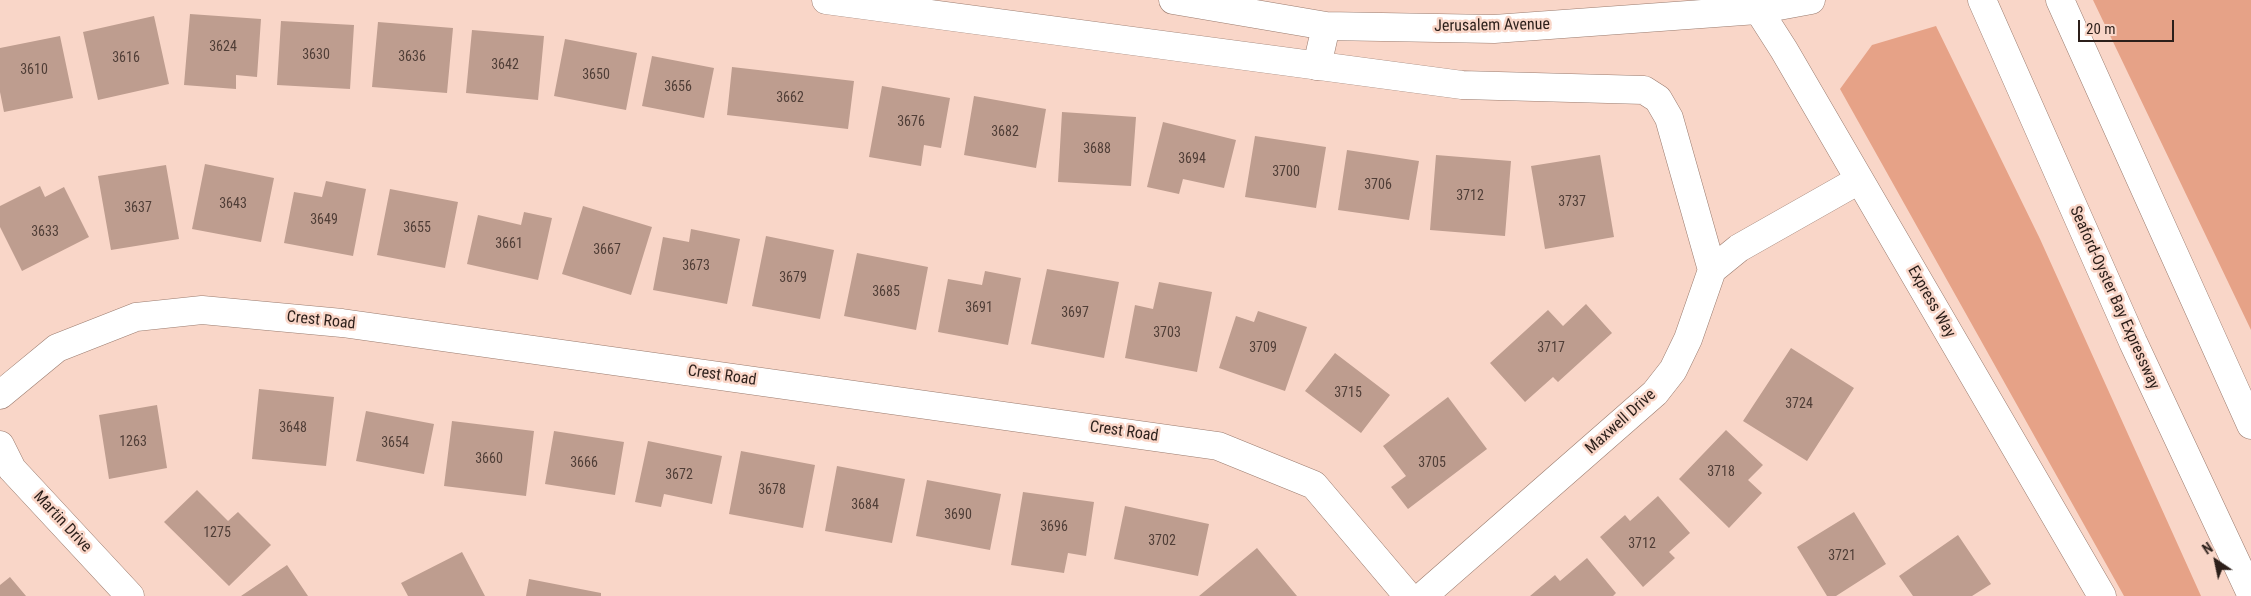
<!DOCTYPE html>
<style>
body{margin:0}
#map{position:relative;width:2251px;height:596px;overflow:hidden;background:#f9d6c8;font-family:"Roboto Condensed",sans-serif}
canvas{display:block}
.north{position:absolute;left:2191px;top:536px;width:50px;height:50px;-webkit-text-stroke:4px #f9d6c8;paint-order:stroke;rotate:326deg;font-size:14px;font-weight:700;line-height:20px;text-align:center;color:#2c1f1a}
.north::after{content:'';display:block;margin:auto;width:18px;height:22px;background:#2c1f1a;clip-path:polygon(50% 0,100% 100%,50% 72%,0 100%)}
.scale{position:absolute;left:2078px;top:20px;width:96px;height:22px;box-sizing:border-box;border:2px solid #2c1f1a;border-top:0;padding-left:6px;font-size:15px;line-height:18px;white-space:nowrap;color:#2c1f1a;-webkit-text-stroke:4px #f9d6c8;paint-order:stroke}
</style>
<div id="map">
<canvas width="2251" height="596"></canvas>
<div class="north">N</div>
<div class="scale">20 m</div>
</div>
<script>
const g = document.querySelector('canvas').getContext('2d');
g.lineJoin = 'round';
function fill(path, color) {
  g.fillStyle = color;
  g.fill(path, 'evenodd');
}
function trace(path, color, width, dash) {
  g.strokeStyle = color;
  g.lineWidth = width;
  g.lineCap = dash ? 'butt' : 'round';
  g.setLineDash(dash || []);
  g.stroke(path);
}
function drawText(font, color, halo, rows, align = 'center') {
  g.font = font + ' "Roboto Condensed",sans-serif';
  g.lineWidth = 5;
  g.setLineDash([]);
  g.textBaseline = 'middle';
  g.strokeStyle = halo;
  g.fillStyle = color;
  for (const [text, x, y, turn = 0] of rows) {
    g.save();
    g.translate(x, y);
    g.rotate((+turn || 0) * Math.PI / 180);
    g.textAlign = isNaN(turn) ? turn : align;
    if (halo) g.strokeText(text, 0, 0);
    g.fillText(text, 0, 0);
    g.restore();
  }
}
fill(new Path2D(`
 M 2093,0 L 2251,0 L 2251,330 Z
 M 1936,26 L 2040,239 L 2201,596 L 2124,596 L 1840,89 L 1872,45 Z`), '#e6a287');
fill(new Path2D(`
 M 190,14 L 261,19 L 257,77 L 236,75 L 236,89 L 184,85 Z
 M 154,16 L 169,84 L 98,100 L 83,32 Z
 M 281,21 L 354,25 L 350,89 L 277,85 Z
 M 378,22 L 453,28 L 447,93 L 372,87 Z
 M 472,30 L 544,36 L 538,100 L 466,93 Z
 M 60,36 L 73,98 L 4,112 L 0,92 L 0,48 Z
 M 565,39 L 637,53 L 626,110 L 554,96 Z
 M 652,56 L 714,68 L 704,118 L 642,106 Z
 M 732,67 L 854,81 L 848,129 L 727,115 Z
 M 882,86 L 950,98 L 941,148 L 924,145 L 921,166 L 869,157 Z
 M 974,96 L 1046,109 L 1036,168 L 964,155 Z
 M 1062,112 L 1136,117 L 1131,186 L 1058,182 Z
 M 1163,122 L 1236,140 L 1224,188 L 1183,179 L 1179,194 L 1147,187 Z
 M 1255,136 L 1326,147 L 1316,208 L 1245,197 Z
 M 1347,150 L 1419,161 L 1409,220 L 1338,210 Z
 M 1436,155 L 1511,161 L 1505,236 L 1430,230 Z
 M 1600,155 L 1614,237 L 1545,249 L 1531,166 Z
 M 205,164 L 274,178 L 261,242 L 192,229 Z
 M 166,165 L 179,239 L 111,250 L 98,176 Z
 M 326,181 L 366,189 L 353,256 L 284,243 L 294,192 L 322,197 Z
 M 40,186 L 45,197 L 64,187 L 89,237 L 22,271 L 0,227 L 0,206 Z
 M 390,189 L 458,202 L 445,268 L 377,255 Z
 M 583,206 L 652,227 L 631,295 L 562,274 Z
 M 524,212 L 552,218 L 538,280 L 467,264 L 478,215 L 521,225 Z
 M 691,229 L 740,239 L 727,304 L 653,290 L 663,237 L 689,242 Z
 M 766,236 L 834,250 L 820,319 L 752,306 Z
 M 857,253 L 928,267 L 916,330 L 844,316 Z
 M 1047,269 L 1119,282 L 1104,358 L 1031,344 Z
 M 985,271 L 1021,278 L 1008,345 L 938,332 L 948,279 L 982,285 Z
 M 1159,282 L 1212,292 L 1197,372 L 1125,358 L 1135,305 L 1153,309 Z
 M 1586,304 L 1612,333 L 1558,382 L 1553,377 L 1525,402 L 1490,363 L 1548,310 L 1563,326 Z
 M 1258,311 L 1307,327 L 1285,391 L 1219,368 L 1236,316 L 1254,322 Z
 M 1791,348 L 1854,388 L 1807,461 L 1743,421 Z
 M 1335,353 L 1390,395 L 1361,433 L 1305,391 Z
 M 259,389 L 334,397 L 326,466 L 252,459 Z
 M 1448,397 L 1487,449 L 1408,509 L 1391,487 L 1406,476 L 1383,446 Z
 M 157,405 L 167,468 L 109,479 L 99,415 Z
 M 366,411 L 434,424 L 424,474 L 356,461 Z
 M 452,421 L 534,431 L 526,496 L 444,486 Z
 M 1726,430 L 1763,465 L 1748,480 L 1762,493 L 1729,528 L 1679,479 Z
 M 554,431 L 624,442 L 615,495 L 545,484 Z
 M 648,441 L 722,456 L 712,504 L 664,494 L 661,507 L 635,502 Z
 M 741,451 L 815,465 L 803,528 L 729,514 Z
 M 837,466 L 905,479 L 892,543 L 825,531 Z
 M 927,480 L 1001,494 L 990,550 L 916,536 Z
 M 197,490 L 228,521 L 238,512 L 271,545 L 229,586 L 164,522 Z
 M 1023,492 L 1094,502 L 1086,556 L 1068,553 L 1064,573 L 1011,565 Z
 M 1658,496 L 1690,533 L 1669,552 L 1675,558 L 1643,587 L 1600,537 L 1625,515 L 1630,521 Z
 M 1125,506 L 1209,524 L 1198,576 L 1114,559 Z
 M 1854,512 L 1886,564 L 1836,596 L 1827,596 L 1797,547 Z
 M 1958,535 L 1991,584 L 1972,596 L 1913,596 L 1899,576 Z
 M 1257,548 L 1297,596 L 1199,596 Z
 M 462,552 L 485,596 L 408,596 L 401,583 Z
 M 1587,558 L 1616,593 L 1613,596 L 1530,596 L 1555,575 L 1560,581 Z
 M 287,565 L 308,596 L 241,596 Z
 M 10,577 L 26,596 L 0,596 L 0,585 Z
 M 529,579 L 601,593 L 601,596 L 526,596 Z`), '#be9d8f');
const minor = new Path2D(`
 M 826,0 L 1462,85 L 1644,90 L 1658,99 L 1669,118 L 1712,270
 M 0,395 L 57,348 L 136,317 L 202,310 L 342,323 L 1218,446 L 1314,485 L 1408,596
 M 0,445 L 12,469 L 130,596
 M 1423,596 L 1655,393 L 1673,370 L 1688,339 L 1712,270 L 1739,248 L 1859,180`);
const secondary = new Path2D(`
 M 1752,0 L 1784,50 L 2102,596`);
const primary = new Path2D(`
 M 1173,0 L 1326,26 L 1494,29 L 1757,10 L 1811,0
 M 1317,66 L 1326,26`);
const motorway = new Path2D(`
 M 1982,0 L 2133,342 L 2251,594
 M 2060,0 L 2251,425`);
trace(minor, '#9a7b6e', 29);
trace(secondary, '#9a7b6e', 29);
trace(primary, '#9a7b6e', 29);
trace(motorway, '#9a7b6e', 29);
trace(minor, '#fff', 28);
trace(secondary, '#fff', 28);
trace(primary, '#fff', 28);
trace(motorway, '#fff', 28);
drawText('14px', '#503e37', null, [
 ["3624",223,47],
 ["3630",316,55],
 ["3636",412,57],
 ["3616",126,58],
 ["3642",505,65],
 ["3610",34,70],
 ["3650",596,75],
 ["3656",678,87],
 ["3662",790,98],
 ["3676",911,122],
 ["3682",1005,132],
 ["3688",1097,149],
 ["3694",1192,159],
 ["3700",1286,172],
 ["3706",1378,185],
 ["3712",1470,196],
 ["3737",1572,202],
 ["3643",233,204],
 ["3637",138,208],
 ["3649",324,220],
 ["3655",417,228],
 ["3633",45,232],
 ["3661",509,244],
 ["3667",607,250],
 ["3673",696,266],
 ["3679",793,278],
 ["3685",886,292],
 ["3691",979,308],
 ["3697",1075,313],
 ["3703",1167,333],
 ["3709",1263,348],
 ["3717",1551,348],
 ["3715",1348,393],
 ["3724",1799,404],
 ["3648",293,428],
 ["1263",133,442],
 ["3654",395,443],
 ["3660",489,459],
 ["3666",584,463],
 ["3705",1432,463],
 ["3718",1721,472],
 ["3672",679,475],
 ["3678",772,490],
 ["3684",865,505],
 ["3690",958,515],
 ["3696",1054,527],
 ["1275",217,533],
 ["3702",1162,541],
 ["3712",1642,544],
 ["3721",1842,556]
]);
drawText('16px', '#2c1f1a', '#f9d6c8', [
 ["Jerusalem Avenue",1492,26,-1],
 ["Seaford-Oyster Bay Expressway",2114,298,66],
 ["Express Way",1931,302,60],
 ["Crest Road",321,321,6],
 ["Crest Road",722,376,8],
 ["Maxwell Drive",1621,422,-42],
 ["Crest Road",1124,432,8],
 ["Martin Drive",62,522,47]
]);
</script>
